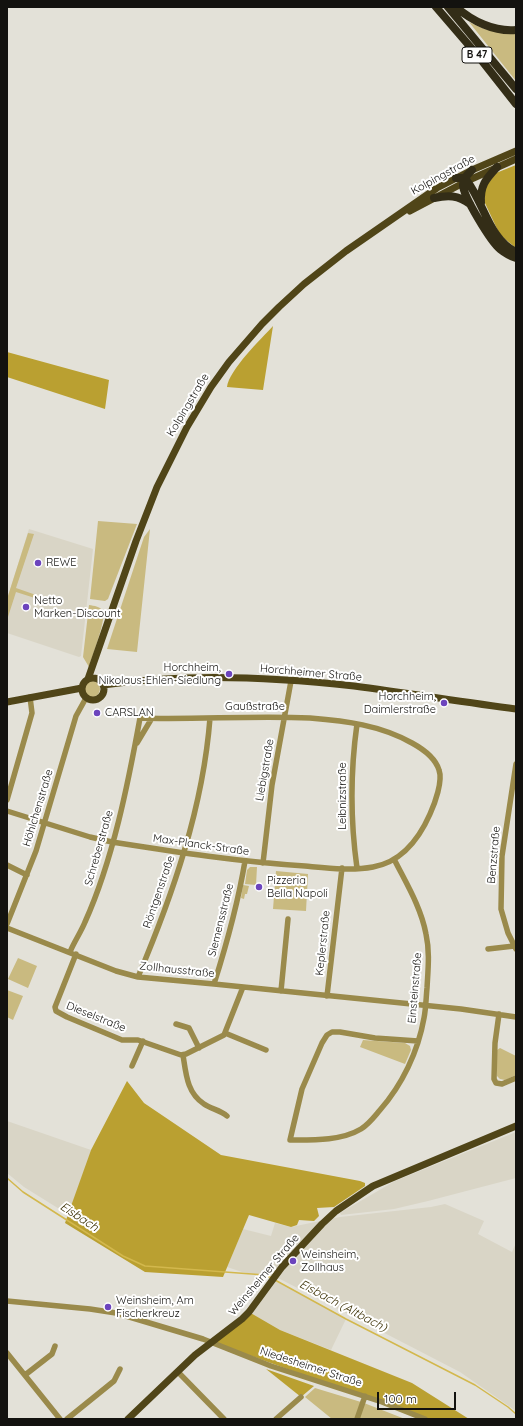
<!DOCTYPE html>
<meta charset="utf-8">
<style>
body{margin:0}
#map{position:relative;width:523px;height:1426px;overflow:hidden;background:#e3e1d8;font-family:Quicksand,sans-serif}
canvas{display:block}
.frame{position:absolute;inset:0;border:8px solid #13120f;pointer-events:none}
.scale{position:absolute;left:377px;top:1392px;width:79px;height:18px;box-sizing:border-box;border:2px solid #13120f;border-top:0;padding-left:5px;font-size:12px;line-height:14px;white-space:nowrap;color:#13120f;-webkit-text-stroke:3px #fff;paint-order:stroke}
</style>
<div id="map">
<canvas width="523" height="1426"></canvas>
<div class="frame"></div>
<div class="scale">100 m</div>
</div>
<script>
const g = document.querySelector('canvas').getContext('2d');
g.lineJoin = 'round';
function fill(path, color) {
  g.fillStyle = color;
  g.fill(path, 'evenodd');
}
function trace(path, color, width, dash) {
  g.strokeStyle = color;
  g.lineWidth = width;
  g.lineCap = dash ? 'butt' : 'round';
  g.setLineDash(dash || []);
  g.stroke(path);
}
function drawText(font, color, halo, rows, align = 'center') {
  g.font = font + ' Quicksand,sans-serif';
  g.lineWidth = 4;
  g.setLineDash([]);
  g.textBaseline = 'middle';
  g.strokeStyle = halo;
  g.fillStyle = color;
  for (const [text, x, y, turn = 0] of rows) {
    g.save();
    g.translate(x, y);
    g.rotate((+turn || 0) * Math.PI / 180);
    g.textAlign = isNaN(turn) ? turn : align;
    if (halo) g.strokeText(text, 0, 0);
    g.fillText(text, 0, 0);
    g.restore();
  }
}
fill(new Path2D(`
 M 29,529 L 93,549 L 81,656 L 79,657 L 7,633 L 7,599 Z
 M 7,1121 L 91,1150 L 69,1215 L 24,1187 L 7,1173 Z
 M 516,1132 L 516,1178 L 428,1201 L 394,1209 L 341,1215 L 340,1213 L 395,1181 Z
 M 445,1204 L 484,1221 L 478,1234 L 512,1252 L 516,1243 L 516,1411 L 460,1372 L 280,1279 L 242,1272 L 227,1267 L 243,1229 L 271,1236 L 275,1223 L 291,1227 L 340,1217 L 431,1207 Z
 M 273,1280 L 279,1282 L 346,1319 L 331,1350 L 280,1330 L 249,1312 Z`), '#d9d5c6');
fill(new Path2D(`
 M 469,22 L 484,29 L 516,33 L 516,81 Z
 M 98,521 L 137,524 L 108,599 L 105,601 L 90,599 Z
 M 150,529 L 137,652 L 107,649 L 144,537 Z
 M 28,533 L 34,534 L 16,588 L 39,596 L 38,599 L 16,592 L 7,620 L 7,599 Z
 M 89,605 C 94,606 101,606 103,612 C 106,621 92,656 89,667 L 83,657 Z
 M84 689a8 8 0 1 1 16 0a8 8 0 1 1-16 0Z
 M 250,867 L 257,867 L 256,885 L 245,884 L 247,870 Z
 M 276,871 L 308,874 L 306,911 L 273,909 Z
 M 243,885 L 249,886 L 247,894 L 245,894 L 244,899 L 241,898 Z
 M 18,958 L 37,966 L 28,988 L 8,979 Z
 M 7,990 L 23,996 L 13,1020 L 7,1017 Z
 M 363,1040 L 405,1043 L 410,1046 L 411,1050 L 405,1064 L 360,1047 Z
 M 500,1048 L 516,1056 L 516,1075 L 505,1080 L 500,1079 L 497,1076 L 497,1050 Z
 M 315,1388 L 361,1402 L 355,1419 L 332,1419 L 305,1397 Z
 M 364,1403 L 405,1419 L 359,1419 Z`), '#c9ba80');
fill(new Path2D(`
 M 516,165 L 516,248 L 500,235 L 484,201 L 485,187 L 496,173 Z
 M 273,326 L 263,390 L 227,387 C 229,370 261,339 273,326 Z
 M 7,352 L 109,380 L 105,409 L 7,377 Z
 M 127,1081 L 144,1103 L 221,1155 L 360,1181 L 365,1183 L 365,1186 L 334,1207 L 317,1208 L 319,1216 L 314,1221 L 299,1220 L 297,1225 L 291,1227 L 249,1215 L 223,1277 L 145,1272 L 65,1223 L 91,1150 Z
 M 249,1312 L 280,1330 L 412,1383 L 469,1419 L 425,1419 L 213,1342 Z
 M 266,1369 L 314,1386 L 301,1397 Z`), '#baa031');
trace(new Path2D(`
 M 7,1178 L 23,1192 L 123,1256 L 145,1266 L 265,1275 L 272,1278
 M 275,1280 L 346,1319 L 475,1385 L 508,1407 L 516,1414`), '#d3b84d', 1.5);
trace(new Path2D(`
 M 357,724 C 350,774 350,818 357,868
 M 137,743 L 152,718
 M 516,764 L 502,856 L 501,909 L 508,933 L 516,949
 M 7,800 L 32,713 L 30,697
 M 7,811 L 90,837 L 112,842 C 176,852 241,862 305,866 C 327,868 351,871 373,867 C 401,862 419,839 430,814 C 435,803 443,781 439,770 C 435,757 423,749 412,743 C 380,725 346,721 310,718 C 253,715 196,720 140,718 C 128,784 113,860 85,922 C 81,932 74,942 70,952
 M 394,859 C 406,883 421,907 426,934 C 430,952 428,970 427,988 C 426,998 426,1008 424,1018 C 418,1052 402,1085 380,1110 C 374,1117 369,1124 361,1129 C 341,1141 312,1140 290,1140 L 302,1089 L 322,1043 L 327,1035 L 332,1032 L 340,1032 L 375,1038 L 418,1041
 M 263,863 L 272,785 L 291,681
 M 7,865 L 27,875
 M 7,924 L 36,851 L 76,716 L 86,698
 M 7,928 L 116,971 L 138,977 L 214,984 L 461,1009 L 516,1017
 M 488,949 L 514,946
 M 76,954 L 55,1007 L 56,1011 L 67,1017 L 122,1040 L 138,1040 L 181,1055 L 186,1054 L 224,1035 L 243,987
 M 138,977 C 173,894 203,808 210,718
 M 214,984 C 227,943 238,903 245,861
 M 281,991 L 288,919
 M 327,996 L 342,868
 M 499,1014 L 495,1043 L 494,1079 L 496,1083 L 502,1084 L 516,1078
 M 176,1024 L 189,1028 L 199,1048
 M 225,1033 L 266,1050
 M 183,1055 C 186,1074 187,1093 204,1104 C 211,1109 220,1110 227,1116
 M 132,1066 L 143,1041
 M 7,1301 L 90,1309 L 116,1313 L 203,1339 L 271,1366 L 382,1402 L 425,1419
 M 7,1353 L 60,1419
 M 178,1372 L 224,1419
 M 25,1375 L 52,1354 L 55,1346
 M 67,1419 L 114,1381 L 120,1369
 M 276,1419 L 301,1397
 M 357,1419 L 365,1396`), '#9a8a4b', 5.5);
trace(new Path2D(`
 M 410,211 L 467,181 L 516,159
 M82 689a11 11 0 1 1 22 0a11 11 0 1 1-22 0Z
 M 88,679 L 136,541 L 157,487 L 187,427 L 211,387 L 229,362 L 262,324 L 279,307 L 304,284 L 346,251 L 437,188 L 472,170 L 516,151
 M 103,685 C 183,673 274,677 354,686 C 408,693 462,702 516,709
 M 7,702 L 82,688
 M 128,1419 L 195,1355 L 242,1319 L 249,1312 L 282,1267 L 322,1224 L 336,1211 L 373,1186 L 516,1126`), '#504518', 7);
trace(new Path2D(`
 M 436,7 L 479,57 L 516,104
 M 448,7 L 516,89
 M 456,7 C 472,21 494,32 516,30
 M 472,170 C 468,174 463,178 463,185 C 463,196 491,242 500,249 C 505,253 510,256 516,258
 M 456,178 L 463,178 L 467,181 C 484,203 489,239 516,252
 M 434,198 C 448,195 458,195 470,204
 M 481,203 C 480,185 486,179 497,167`), '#332d17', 8);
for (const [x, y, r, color] of [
 [38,563,4,"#6c44bd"],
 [26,607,4,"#6c44bd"],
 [229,674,4,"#6c44bd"],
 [444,703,4,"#6c44bd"],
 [97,713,4,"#6c44bd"],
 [259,887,4,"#6c44bd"],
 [293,1261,4,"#6c44bd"],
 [108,1307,4,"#6c44bd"]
]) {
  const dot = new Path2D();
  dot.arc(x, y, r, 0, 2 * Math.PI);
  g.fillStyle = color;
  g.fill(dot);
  trace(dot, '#fff', 1.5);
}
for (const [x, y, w] of [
 [477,55,30]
]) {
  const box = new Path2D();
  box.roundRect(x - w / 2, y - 8, w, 16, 3);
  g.fillStyle = '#fff';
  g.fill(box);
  trace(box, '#13120f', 1);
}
drawText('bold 10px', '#13120f', null, [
 ["B 47",477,55]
]);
drawText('11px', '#13120f', '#fff', [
 ["Kolpingstraße",443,175,-29],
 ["Kolpingstraße",188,405,-59],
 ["Horchheimer Straße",311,673,5],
 ["Gaußstraße",255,707],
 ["Liebigstraße",265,770,-80],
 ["Leibnizstraße",343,796,-90],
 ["Höhlchenstraße",38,808,-73],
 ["Max-Planck-Straße",201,845,8],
 ["Schreberstraße",99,848,-74],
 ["Benzstraße",494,855,-85],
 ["Röntgenstraße",159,892,-71],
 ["Siemensstraße",221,920,-76],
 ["Keplerstraße",323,943,-84],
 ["Zollhausstraße",177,970,6],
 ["Einsteinstraße",415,988,-85],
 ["Dieselstraße",96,1017,22],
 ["Weinsheimer Straße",264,1275,-50],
 ["Niedesheimer Straße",311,1367,18]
]);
drawText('11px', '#13120f', '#fff', [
 ["REWE",46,563],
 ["Netto",34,601],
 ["Marken-Discount",34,614],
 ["Horchheim,",221,668,"right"],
 ["Nikolaus-Ehlen-Siedlung",221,681,"right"],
 ["Horchheim,",436,697,"right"],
 ["Daimlerstraße",436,710,"right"],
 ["CARSLAN",105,713],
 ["Pizzeria",267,881],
 ["Bella Napoli",267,894],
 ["Weinsheim,",301,1255],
 ["Zollhaus",301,1268],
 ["Weinsheim, Am",116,1301],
 ["Fischerkreuz",116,1314]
], 'left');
drawText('italic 12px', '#392e00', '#fff', [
 ["Eisbach",79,1217,33],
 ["Eisbach (Altbach)",343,1306,28]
]);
</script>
